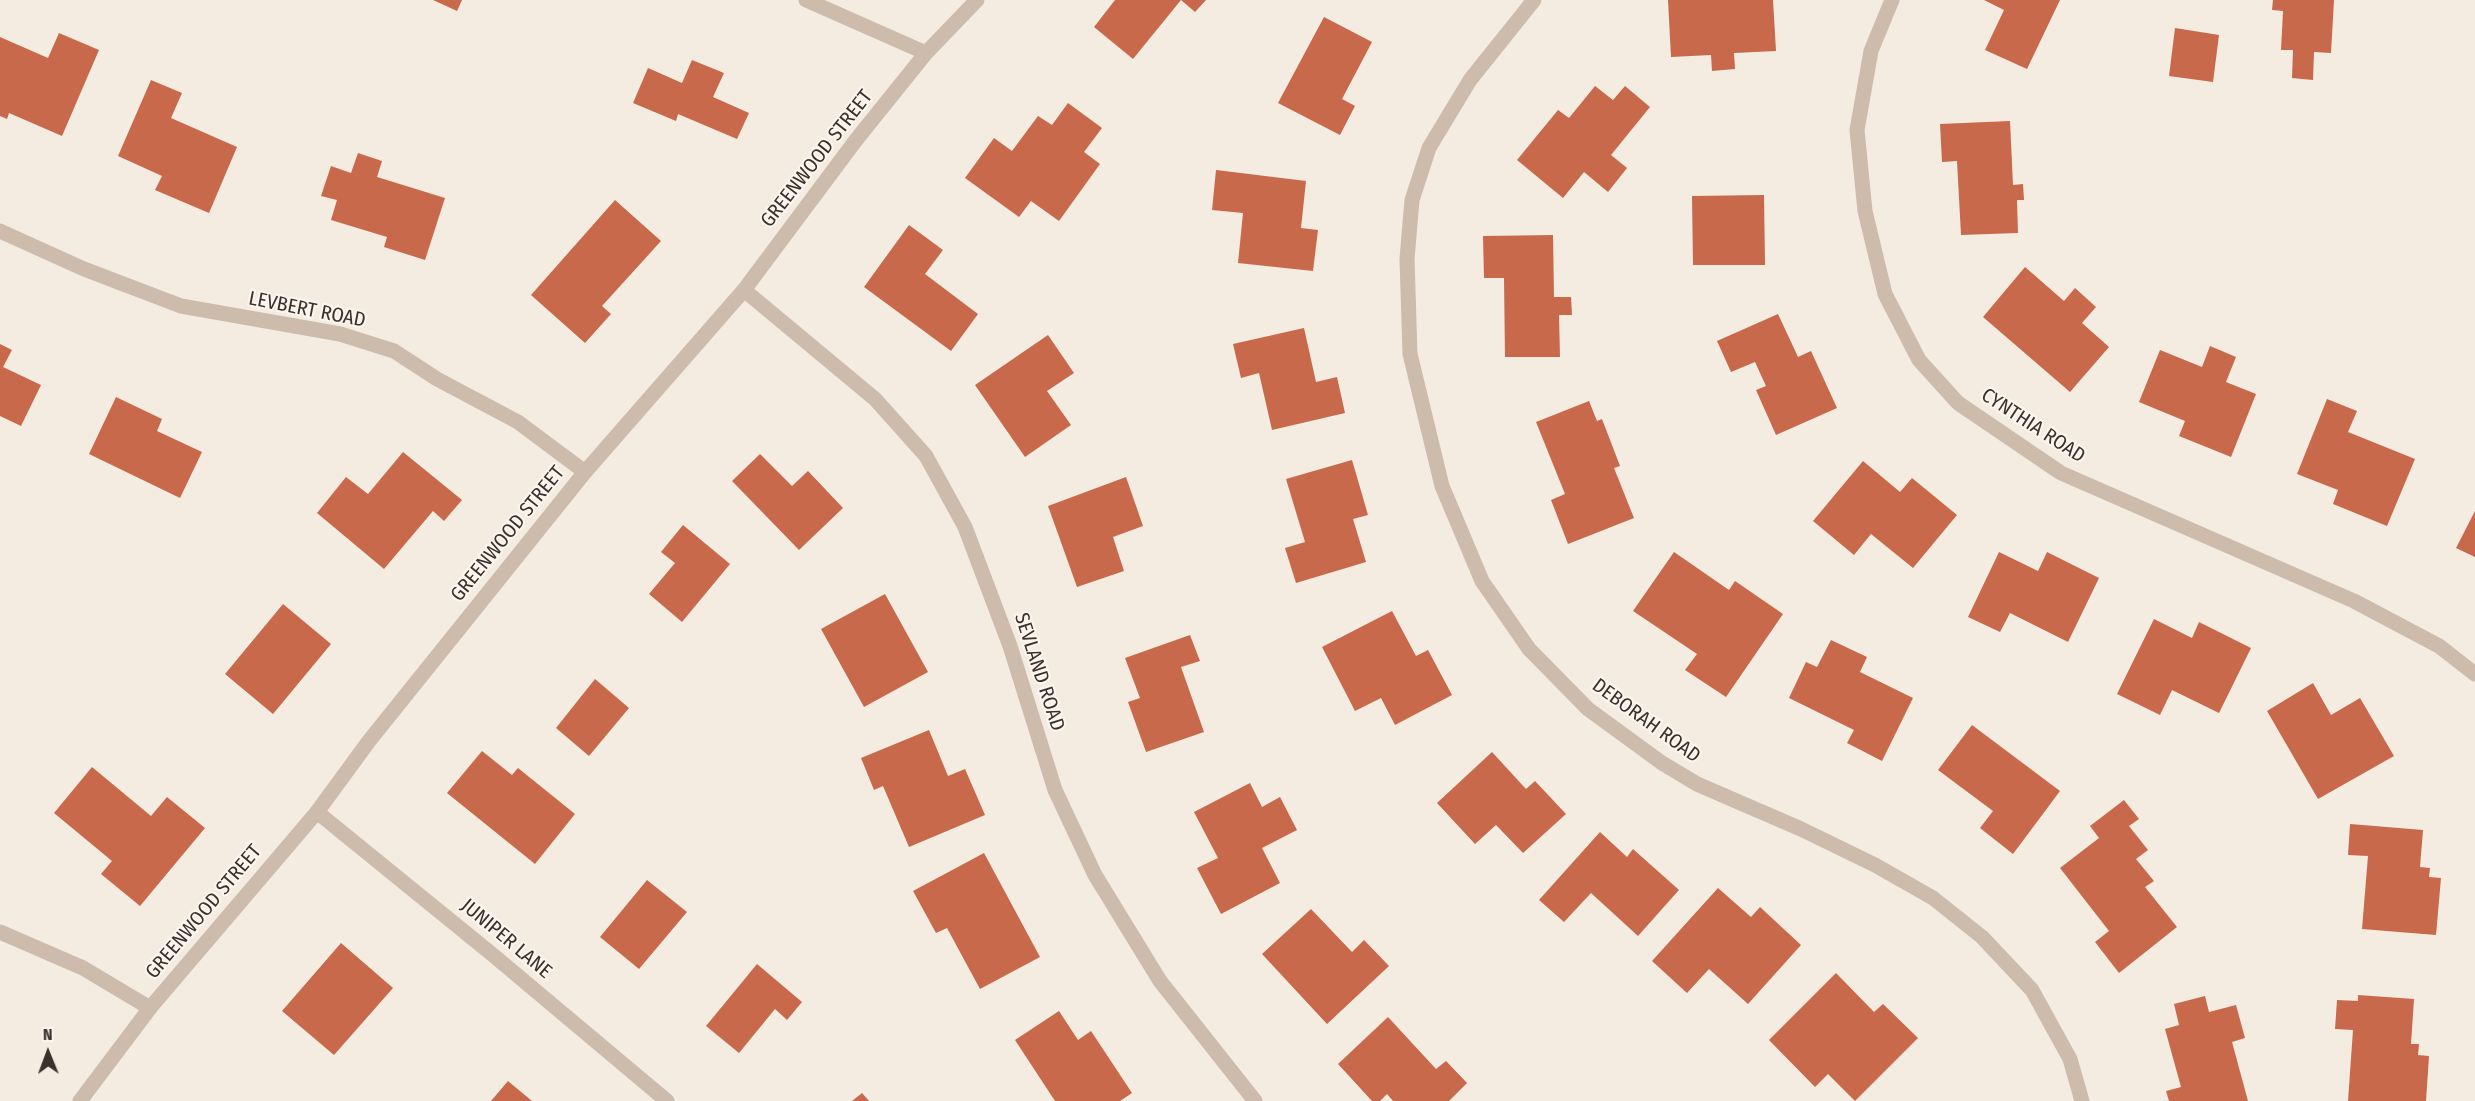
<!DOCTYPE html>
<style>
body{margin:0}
#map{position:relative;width:2475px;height:1101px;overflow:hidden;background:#f4ebe1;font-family:"Fira Sans Condensed",sans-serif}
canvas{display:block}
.north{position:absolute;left:18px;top:1023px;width:60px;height:60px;-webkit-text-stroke:4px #fbf5ee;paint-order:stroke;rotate:359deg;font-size:16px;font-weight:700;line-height:24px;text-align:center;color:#3b302b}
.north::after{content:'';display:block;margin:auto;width:21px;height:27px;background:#3b302b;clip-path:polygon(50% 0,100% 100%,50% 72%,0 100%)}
</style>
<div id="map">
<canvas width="2475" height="1101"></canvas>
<div class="north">N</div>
</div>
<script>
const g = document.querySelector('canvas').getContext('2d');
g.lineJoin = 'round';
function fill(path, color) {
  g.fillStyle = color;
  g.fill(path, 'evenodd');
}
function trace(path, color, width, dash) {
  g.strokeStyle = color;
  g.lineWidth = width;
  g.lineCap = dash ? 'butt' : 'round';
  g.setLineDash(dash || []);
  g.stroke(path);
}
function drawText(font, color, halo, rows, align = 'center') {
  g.font = font + ' "Fira Sans Condensed",sans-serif';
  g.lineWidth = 4.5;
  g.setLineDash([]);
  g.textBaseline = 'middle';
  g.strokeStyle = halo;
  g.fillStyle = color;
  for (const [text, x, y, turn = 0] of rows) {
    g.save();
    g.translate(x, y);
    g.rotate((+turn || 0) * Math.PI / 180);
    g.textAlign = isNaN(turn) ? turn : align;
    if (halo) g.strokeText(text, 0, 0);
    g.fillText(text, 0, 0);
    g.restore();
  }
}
fill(new Path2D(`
 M 433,0 L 462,0 L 457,11 Z
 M 1115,0 L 1206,0 L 1195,12 L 1181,0 L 1133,59 L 1094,27 Z
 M 1668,0 L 1773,0 L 1776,51 L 1734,53 L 1735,69 L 1712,71 L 1711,55 L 1671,57 Z
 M 1984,0 L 2060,0 L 2027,69 L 1985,50 L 2004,10 Z
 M 2273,0 L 2334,0 L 2331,53 L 2314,52 L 2313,80 L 2292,78 L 2293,50 L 2281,50 L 2283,11 L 2272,10 Z
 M 1324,17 L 1372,42 L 1342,99 L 1355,106 L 1340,135 L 1278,103 Z
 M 2175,28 L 2219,35 L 2213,82 L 2169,76 Z
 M 59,33 L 99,50 L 62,136 L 9,113 L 7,119 L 0,116 L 0,37 L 48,58 Z
 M 692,60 L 724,73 L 713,97 L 749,113 L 737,139 L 678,114 L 676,121 L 633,103 L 648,68 L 682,83 Z
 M 151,80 L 182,93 L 171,118 L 237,147 L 209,213 L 155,190 L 162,176 L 118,156 Z
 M 1595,86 L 1613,100 L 1625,86 L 1650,107 L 1611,155 L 1627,168 L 1608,192 L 1584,172 L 1563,198 L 1517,160 L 1558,110 L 1569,118 Z
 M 1068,103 L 1102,128 L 1084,152 L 1100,164 L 1059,221 L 1031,201 L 1019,217 L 965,178 L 994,138 L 1012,151 L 1038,116 L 1052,125 Z
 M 2010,121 L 2013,185 L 2023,184 L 2024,200 L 2017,200 L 2018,233 L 1961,235 L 1957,161 L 1942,162 L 1940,124 Z
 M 358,153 L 382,161 L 377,177 L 445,198 L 425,260 L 384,247 L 387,237 L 331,220 L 337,200 L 321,196 L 331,166 L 351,173 Z
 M 1216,170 L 1306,181 L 1301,228 L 1318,230 L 1313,271 L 1238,263 L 1243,213 L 1212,210 Z
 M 1764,195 L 1765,265 L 1693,265 L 1692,196 Z
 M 615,200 L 661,241 L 602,306 L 611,314 L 585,343 L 531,295 Z
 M 909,225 L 943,250 L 925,274 L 978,314 L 951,351 L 864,287 Z
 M 1553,235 L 1554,297 L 1571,297 L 1572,315 L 1559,315 L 1560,357 L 1505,357 L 1504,278 L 1484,278 L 1483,236 Z
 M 2025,267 L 2064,301 L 2075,288 L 2096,307 L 2082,323 L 2109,347 L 2070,392 L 1983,317 Z
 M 1778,314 L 1798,357 L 1811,351 L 1837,408 L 1776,435 L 1756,390 L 1766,386 L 1755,362 L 1731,372 L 1717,341 Z
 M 1304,328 L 1316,382 L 1337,377 L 1345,413 L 1272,430 L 1259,373 L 1241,378 L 1233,344 Z
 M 1048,335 L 1074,373 L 1047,391 L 1071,425 L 1025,457 L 975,385 Z
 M 0,344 L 12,350 L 3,367 L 41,385 L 21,426 L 0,416 Z
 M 2210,346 L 2236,357 L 2226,382 L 2256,394 L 2231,457 L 2179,436 L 2185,421 L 2139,402 L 2160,350 L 2202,367 Z
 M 116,397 L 162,419 L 157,431 L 202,452 L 180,498 L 89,454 Z
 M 2327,399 L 2357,411 L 2348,432 L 2415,459 L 2387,526 L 2333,504 L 2338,490 L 2297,474 Z
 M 1589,401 L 1597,421 L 1602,419 L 1620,466 L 1614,468 L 1634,518 L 1568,544 L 1551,500 L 1565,494 L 1536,422 Z
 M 403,452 L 462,500 L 444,521 L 433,511 L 384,569 L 317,513 L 346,477 L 368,494 Z
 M 760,454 L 792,486 L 808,471 L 843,508 L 799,550 L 732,481 Z
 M 1352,460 L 1368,515 L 1353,519 L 1366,562 L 1296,583 L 1285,548 L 1305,542 L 1286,479 Z
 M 1863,461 L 1900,492 L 1912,478 L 1957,515 L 1913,568 L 1871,534 L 1854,555 L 1813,521 Z
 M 1126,477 L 1143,526 L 1113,537 L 1124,571 L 1077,587 L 1048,506 Z
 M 2475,511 L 2475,557 L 2456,548 Z
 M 683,525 L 730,564 L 682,622 L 649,594 L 675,563 L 661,552 Z
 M 1674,552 L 1729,590 L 1735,581 L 1783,614 L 1726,697 L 1685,670 L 1697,654 L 1633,611 Z
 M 1999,552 L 2038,571 L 2047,552 L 2099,578 L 2068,642 L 2010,613 L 2000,632 L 1968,617 Z
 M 885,594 L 928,672 L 864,707 L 821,629 Z
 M 283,604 L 331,644 L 273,714 L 225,674 Z
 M 1392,611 L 1416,656 L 1428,650 L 1452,695 L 1395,725 L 1381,698 L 1355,711 L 1322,647 Z
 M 2154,619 L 2192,638 L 2199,622 L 2251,648 L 2219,713 L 2172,690 L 2160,715 L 2117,694 Z
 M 1190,635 L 1200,661 L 1181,667 L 1204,732 L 1146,752 L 1128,702 L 1140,698 L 1125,658 Z
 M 1831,640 L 1867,657 L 1860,672 L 1913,698 L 1882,761 L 1847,743 L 1854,730 L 1789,698 L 1806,662 L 1817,667 Z
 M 595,679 L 629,708 L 589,756 L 556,728 Z
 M 2313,683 L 2331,715 L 2360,698 L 2394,756 L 2318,799 L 2267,711 Z
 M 1972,725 L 2060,791 L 2013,854 L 1980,828 L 1993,811 L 1938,770 Z
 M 929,730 L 948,776 L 965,769 L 985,815 L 909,847 L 883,786 L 874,790 L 861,758 Z
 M 482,751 L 512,775 L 518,768 L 575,814 L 535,864 L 447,793 Z
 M 1492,752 L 1526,789 L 1535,781 L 1566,814 L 1523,853 L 1496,825 L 1475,844 L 1437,803 Z
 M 92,767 L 151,816 L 167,797 L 205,828 L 140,906 L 101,874 L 112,861 L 54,813 Z
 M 1250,783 L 1262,807 L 1280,797 L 1297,830 L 1262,848 L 1280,883 L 1221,914 L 1197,868 L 1218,858 L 1194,812 Z
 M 2124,800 L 2139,819 L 2129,826 L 2148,850 L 2136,859 L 2154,881 L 2145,887 L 2177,927 L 2119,973 L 2095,942 L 2109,931 L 2060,868 L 2099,838 L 2090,826 Z
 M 2350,824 L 2423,830 L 2420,867 L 2430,868 L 2429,877 L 2441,878 L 2436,935 L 2362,929 L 2368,856 L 2348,855 Z
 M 1600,832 L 1627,857 L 1633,849 L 1679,890 L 1638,936 L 1591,893 L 1564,922 L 1539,900 Z
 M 984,853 L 1040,957 L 980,989 L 947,928 L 936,933 L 913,891 Z
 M 647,880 L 687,912 L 639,969 L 600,937 Z
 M 1718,888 L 1751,917 L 1760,907 L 1801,945 L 1748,1004 L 1709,969 L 1687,993 L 1652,961 Z
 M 1311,909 L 1352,952 L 1364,940 L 1389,966 L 1327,1024 L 1262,954 Z
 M 341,943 L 393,988 L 334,1055 L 282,1011 Z
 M 757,964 L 802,1002 L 787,1020 L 775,1009 L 739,1053 L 706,1026 Z
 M 1836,973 L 1874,1012 L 1883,1004 L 1918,1038 L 1855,1101 L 1828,1074 L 1815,1087 L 1769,1040 Z
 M 2358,995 L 2414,999 L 2411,1044 L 2419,1044 L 2418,1055 L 2429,1056 L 2426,1101 L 2348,1101 L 2353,1030 L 2335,1029 L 2337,1000 L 2358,1001 Z
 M 2205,996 L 2209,1012 L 2236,1005 L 2245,1038 L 2232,1042 L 2248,1101 L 2169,1101 L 2166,1091 L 2181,1087 L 2165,1029 L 2179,1025 L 2174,1004 Z
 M 1059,1011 L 1078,1040 L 1091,1031 L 1132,1093 L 1120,1101 L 1055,1101 L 1015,1040 Z
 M 1388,1017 L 1436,1069 L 1446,1061 L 1467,1083 L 1449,1101 L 1393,1101 L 1387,1094 L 1380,1101 L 1372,1101 L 1338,1064 Z
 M 508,1081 L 532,1101 L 491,1101 Z
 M 862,1093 L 869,1101 L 852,1101 Z`), '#c8694b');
trace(new Path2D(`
 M 806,0 L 926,53
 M 1534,0 L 1470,80 L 1429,148 L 1412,200 L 1407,259 L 1410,354 L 1442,486 L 1482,581 L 1529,649 L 1588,709 L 1662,763 L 1697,784 L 1801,829 L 1875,865 L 1933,898 L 1982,937 L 2032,990 L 2070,1059 L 2082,1101
 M 1892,0 L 1871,51 L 1857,130 L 1865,211 L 1885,294 L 1919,360 L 1958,403 L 2061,473 L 2354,601 L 2439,646 L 2475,674
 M 0,231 L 84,269 L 181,306 L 340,334 L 394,351 L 437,379 L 518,422 L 585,472
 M 744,290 L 875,399 L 926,456 L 965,527 L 1010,646 L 1055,790 L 1095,875 L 1160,981 L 1255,1101
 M 317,812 L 493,955 L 667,1101
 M 0,932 L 83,968 L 150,1008`), '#cdbbac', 15);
trace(new Path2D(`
 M 80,1101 L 150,1008 L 317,812 L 369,741 L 585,472 L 744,290 L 856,140 L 926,53 L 977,0`), '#cdbbac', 15);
drawText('20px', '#3b302b', '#fbf5ee', [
 ["GREENWOOD STREET",817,159,-52],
 ["LEVBERT ROAD",307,310,11],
 ["CYNTHIA ROAD",2033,426,33],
 ["GREENWOOD STREET",508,534,-51],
 ["SEVLAND ROAD",1039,672,72],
 ["DEBORAH ROAD",1646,721,36],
 ["GREENWOOD STREET",204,912,-50],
 ["JUNIPER LANE",506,939,40]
]);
</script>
